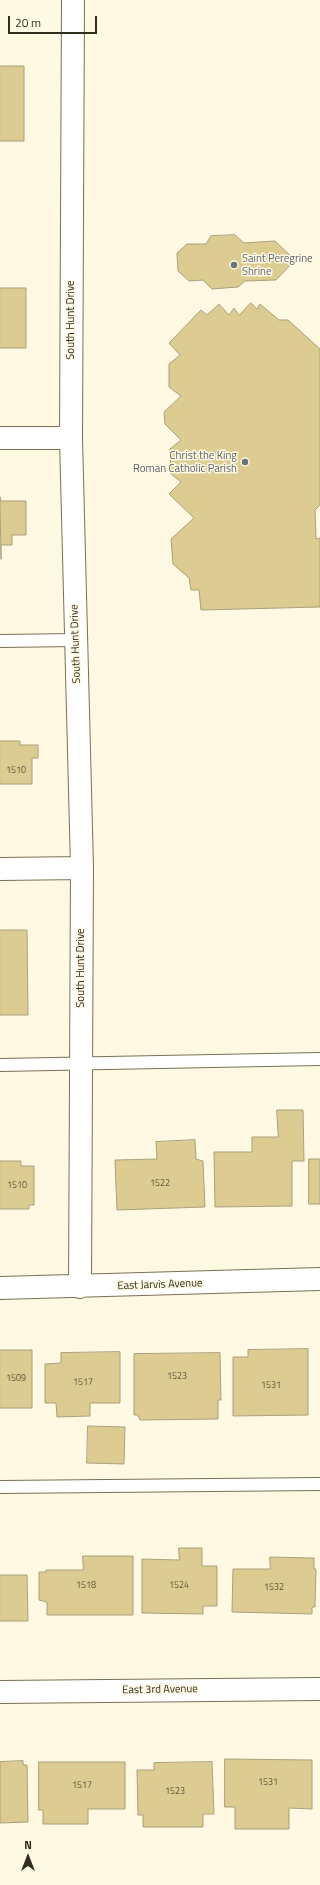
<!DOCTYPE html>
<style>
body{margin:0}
#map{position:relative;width:320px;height:1885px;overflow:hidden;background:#fff9e3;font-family:"Titillium Web",sans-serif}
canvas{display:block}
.north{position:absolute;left:8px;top:1837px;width:40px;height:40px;-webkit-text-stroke:3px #fff9e3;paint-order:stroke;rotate:0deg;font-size:11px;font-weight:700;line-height:16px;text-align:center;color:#312d1f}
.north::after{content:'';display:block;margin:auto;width:14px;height:18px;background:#312d1f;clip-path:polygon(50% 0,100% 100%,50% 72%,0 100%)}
.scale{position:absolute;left:8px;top:16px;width:89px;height:18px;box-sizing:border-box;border:2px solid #312d1f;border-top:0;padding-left:5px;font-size:12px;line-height:14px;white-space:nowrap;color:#312d1f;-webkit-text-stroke:3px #fff9e3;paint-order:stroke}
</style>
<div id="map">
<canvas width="320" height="1885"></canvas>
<div class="north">N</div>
<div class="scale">20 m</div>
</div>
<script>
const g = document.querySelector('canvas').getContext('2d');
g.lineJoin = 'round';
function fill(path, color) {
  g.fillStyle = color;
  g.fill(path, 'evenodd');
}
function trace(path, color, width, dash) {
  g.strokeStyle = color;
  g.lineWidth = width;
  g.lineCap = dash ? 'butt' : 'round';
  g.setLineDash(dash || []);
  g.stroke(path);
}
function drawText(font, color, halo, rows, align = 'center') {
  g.font = font + ' "Titillium Web",sans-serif';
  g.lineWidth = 3;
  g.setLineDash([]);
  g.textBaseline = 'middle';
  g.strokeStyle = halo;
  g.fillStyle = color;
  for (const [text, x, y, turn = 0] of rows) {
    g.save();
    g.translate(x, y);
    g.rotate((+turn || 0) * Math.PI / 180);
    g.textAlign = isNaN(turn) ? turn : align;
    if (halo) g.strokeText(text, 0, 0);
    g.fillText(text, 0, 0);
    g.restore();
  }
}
const building = new Path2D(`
 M 0,66 L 24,66 L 24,141 L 0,141 Z
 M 235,235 L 244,243 L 275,241 L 295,260 L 276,280 L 245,281 L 238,287 L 212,289 L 203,280 L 189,281 L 178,271 L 177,253 L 187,244 L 206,244 L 211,236 Z
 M 0,288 L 26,288 L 26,348 L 0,348 Z
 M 251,303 L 257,309 L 260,304 L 279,320 L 288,320 L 320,349 L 320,505 L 315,510 L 316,539 L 320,538 L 320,607 L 201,610 L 199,590 L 191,590 L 189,578 L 173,564 L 171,539 L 194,518 L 169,494 L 181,482 L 171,474 L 170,449 L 181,440 L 165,424 L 164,412 L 181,396 L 169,387 L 169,364 L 180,355 L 169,343 L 201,310 L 207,315 L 219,304 L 229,315 L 234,308 L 239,315 Z
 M 0,497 L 1,501 L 26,501 L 26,535 L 12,535 L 12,545 L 1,545 L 1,559 Z
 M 0,741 L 20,741 L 20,745 L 38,745 L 38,758 L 32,758 L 32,784 L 0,784 Z
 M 0,930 L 27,930 L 28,1015 L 0,1015 Z
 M 277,1110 L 303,1110 L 304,1161 L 292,1161 L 292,1206 L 215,1207 L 214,1152 L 252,1152 L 252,1137 L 278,1137 Z
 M 195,1140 L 196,1159 L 203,1161 L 205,1207 L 117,1210 L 115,1160 L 157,1159 L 156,1142 Z
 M 309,1159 L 320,1159 L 320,1204 L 309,1204 Z
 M 0,1161 L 21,1161 L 21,1166 L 34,1166 L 34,1205 L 29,1205 L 29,1209 L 0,1209 Z
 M 308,1349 L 308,1415 L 233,1416 L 233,1357 L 248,1357 L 248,1350 Z
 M 0,1350 L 32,1350 L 32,1408 L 0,1408 Z
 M 120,1352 L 120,1403 L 90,1403 L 90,1416 L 57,1417 L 56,1403 L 45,1403 L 45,1364 L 61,1363 L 61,1353 Z
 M 220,1353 L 221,1400 L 218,1400 L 218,1419 L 140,1420 L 138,1415 L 134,1415 L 134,1354 Z
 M 88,1426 L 125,1427 L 124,1464 L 87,1463 Z
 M 179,1548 L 202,1548 L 202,1566 L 217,1566 L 217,1606 L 203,1606 L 203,1614 L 142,1613 L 142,1559 L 179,1560 Z
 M 83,1556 L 133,1556 L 133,1615 L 47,1615 L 47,1602 L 39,1600 L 39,1572 L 46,1572 L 46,1570 L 83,1570 Z
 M 270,1557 L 314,1558 L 314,1569 L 316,1569 L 315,1607 L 312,1607 L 312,1614 L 232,1612 L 233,1569 L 270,1569 Z
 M 0,1575 L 27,1575 L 28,1621 L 0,1621 Z
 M 225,1759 L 312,1760 L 312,1809 L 289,1808 L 289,1829 L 235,1829 L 235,1807 L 225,1807 Z
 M 23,1761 L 23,1765 L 27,1765 L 28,1822 L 0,1823 L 0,1762 Z
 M 39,1762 L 125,1762 L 125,1809 L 88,1809 L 88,1824 L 43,1824 L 43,1810 L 39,1810 Z
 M 212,1762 L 214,1814 L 203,1814 L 203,1827 L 143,1827 L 143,1815 L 138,1815 L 137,1770 L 154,1770 L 154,1763 Z`);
fill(building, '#dccc91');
trace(building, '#a9a07d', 1);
const service = new Path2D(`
 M 0,641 L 76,640
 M 0,1065 L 320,1059
 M 0,1487 L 320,1484`);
const minor = new Path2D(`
 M 73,0 L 71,438 L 82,868 L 80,1287
 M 0,438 L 71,438
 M 0,869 L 82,868
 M 0,1288 L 320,1279
 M 0,1692 L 320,1689`);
trace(service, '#7a7150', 14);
trace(minor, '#7a7150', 24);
trace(service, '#fff', 12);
trace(minor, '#fff', 22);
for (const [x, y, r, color] of [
 [234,265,4,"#6b7280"],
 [245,462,4,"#6b7280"]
]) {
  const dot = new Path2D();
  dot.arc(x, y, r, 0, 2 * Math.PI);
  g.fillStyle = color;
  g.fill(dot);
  trace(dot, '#fff9e3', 1.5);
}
drawText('9px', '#5c553c', null, [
 ["1510",16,771],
 ["1522",160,1184],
 ["1510",17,1186],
 ["1523",177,1377],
 ["1509",16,1379],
 ["1517",83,1383],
 ["1531",271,1386],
 ["1518",86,1586],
 ["1524",179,1586],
 ["1532",274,1588],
 ["1531",268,1783],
 ["1517",82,1786],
 ["1523",175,1792]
]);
drawText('11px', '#5b616d', '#fff9e3', [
 ["Saint Peregrine",242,259],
 ["Shrine",242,272],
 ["Christ the King",237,456,"right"],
 ["Roman Catholic Parish",237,469,"right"]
], 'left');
drawText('11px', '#312d1f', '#fff9e3', [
 ["South Hunt Drive",71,320,-90],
 ["South Hunt Drive",76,644,-92],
 ["South Hunt Drive",81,968,-90],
 ["East Jarvis Avenue",160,1285,-2],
 ["East 3rd Avenue",160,1690,-1]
]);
</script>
